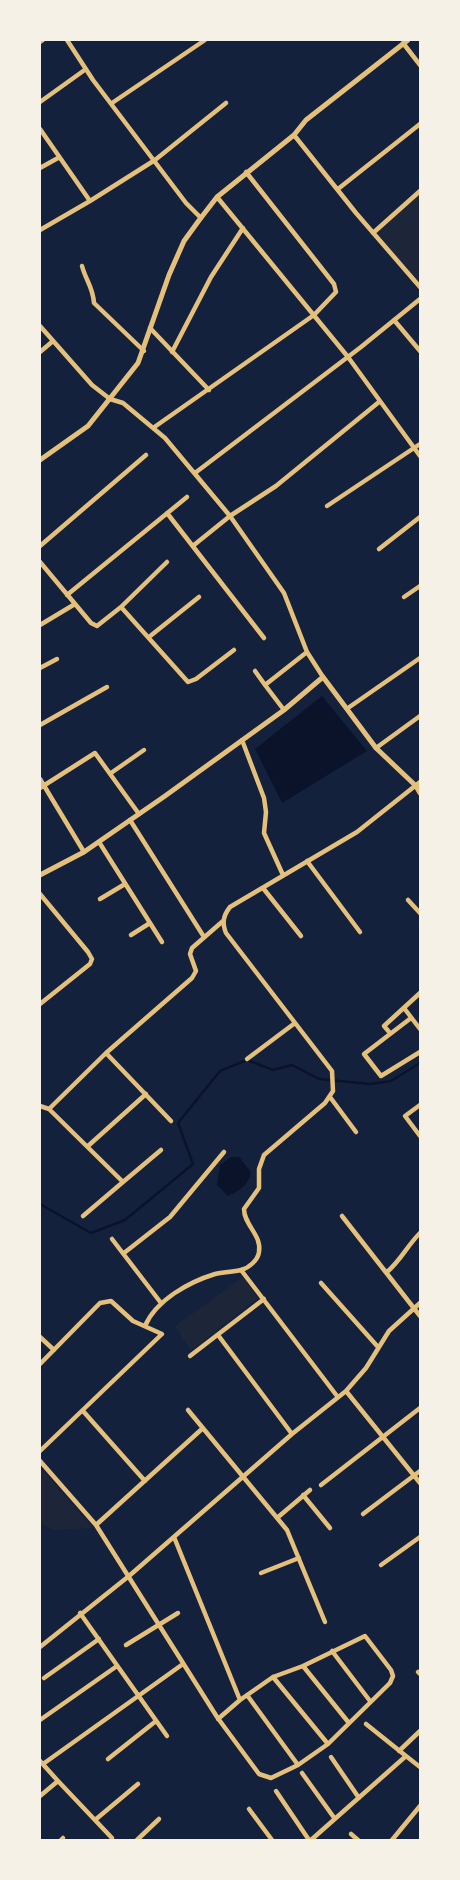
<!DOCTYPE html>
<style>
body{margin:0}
#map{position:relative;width:460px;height:1880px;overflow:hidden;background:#14213d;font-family:"Noto Serif",serif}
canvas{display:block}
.frame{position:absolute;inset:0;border:41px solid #f6f1e7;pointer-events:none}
</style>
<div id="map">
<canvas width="460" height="1880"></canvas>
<div class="frame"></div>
</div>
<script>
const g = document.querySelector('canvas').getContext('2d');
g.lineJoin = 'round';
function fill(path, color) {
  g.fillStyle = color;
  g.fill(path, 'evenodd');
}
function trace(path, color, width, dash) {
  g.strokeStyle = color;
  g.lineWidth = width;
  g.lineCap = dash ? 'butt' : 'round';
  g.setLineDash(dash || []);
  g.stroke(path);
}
fill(new Path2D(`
 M 420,193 L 420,286 L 374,233 Z
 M 243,1277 L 258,1298 L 191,1351 L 175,1326 Z
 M 40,1467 L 93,1528 L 53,1530 L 40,1523 Z`), '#1d2539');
fill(new Path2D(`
 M 322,696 L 367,751 L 282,803 L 255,749 Z
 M 231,1157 L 239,1157 L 251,1172 C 249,1185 239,1191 228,1196 L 217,1185 L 220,1165 Z`), '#0b132b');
trace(new Path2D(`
 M 40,1204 L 91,1233 L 125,1220 L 193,1164 L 178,1123 L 220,1071 L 247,1060 L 273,1070 L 292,1065 L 319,1079 L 370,1084 L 391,1081 L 420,1063`), '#0b132b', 2.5);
trace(new Path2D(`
 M 67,40 L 93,80 L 186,203 L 201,218
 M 40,42 L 43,40
 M 403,43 L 420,65
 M 40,102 L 86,69
 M 112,103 L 205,40
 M 40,129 L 90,201 L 155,160 L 226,103
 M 294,135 L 356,213 L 420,287
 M 40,168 L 58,158
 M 338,189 L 420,124
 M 217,197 L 348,357 L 420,456
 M 40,230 L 90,201
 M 373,233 L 420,191
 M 82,266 C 86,281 93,287 94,303 L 144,351
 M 394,320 L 420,351
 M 40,326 L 92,385 L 110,399 L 123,403 L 165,438 L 230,516 L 284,593 L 307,652 L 323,677
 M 150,328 L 209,390
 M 40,352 L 53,341
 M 172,352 L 211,277 L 243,228
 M 153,428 L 314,315 L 336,292 L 334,284 L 246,172
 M 195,473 L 361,347 L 420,299
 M 327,506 L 420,444
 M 167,513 L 264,638
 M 194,545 L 230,516 L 276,486 L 379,402
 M 40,546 L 146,455
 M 379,549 L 420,517
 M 40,562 L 91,623 L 97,626 L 121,607 L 167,562
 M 67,595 L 187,497
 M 404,597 L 420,586
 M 121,607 L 188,682 L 196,679 L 234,650
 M 40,625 L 75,604
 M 149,637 L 199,597
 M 40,668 L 57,659
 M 255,671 L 265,685
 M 348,708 L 420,658
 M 284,710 L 265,685 L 307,652
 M 40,725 L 107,687
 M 242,740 L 264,798 L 266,812 L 264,833 L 283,875
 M 376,748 L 420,716
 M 111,773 L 144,750
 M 40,779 L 84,852
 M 40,788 L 95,753 L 139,814
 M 130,820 L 204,937
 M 99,842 L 162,942
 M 307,861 L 360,932
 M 263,888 L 301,936
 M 40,894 L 88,952 L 92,959 L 90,964 L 40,1004
 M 100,899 L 125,884
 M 408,900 L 420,913
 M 131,935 L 150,923
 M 404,1008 L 420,1029
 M 411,1018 L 364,1054 L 381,1076 L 420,1052
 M 390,1033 L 384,1026 L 420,993
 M 106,1053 L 171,1121
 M 247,1059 L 295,1023
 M 330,1097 L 356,1132
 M 420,1105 L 405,1116 L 420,1136
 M 40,1106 L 49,1109 L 123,1182 L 161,1150
 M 49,1109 L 106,1053 L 192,978 L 196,971 L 190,954 L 192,948 L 223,921
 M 88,1146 L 146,1094
 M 83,1216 L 123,1182
 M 342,1216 L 420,1316
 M 112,1239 L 161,1303
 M 124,1253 L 170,1217 L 224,1152
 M 241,1270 L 337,1396
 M 387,1272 C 401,1260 407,1246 420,1233
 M 321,1283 L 378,1347
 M 145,1326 C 156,1300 189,1282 215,1274 C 223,1272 233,1272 241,1270 C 249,1268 258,1260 259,1252 C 262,1235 244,1225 244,1209 L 259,1188 L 259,1169 L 264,1155 L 325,1103 L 333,1091 L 332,1071 L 226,933 C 222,923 223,916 230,907 L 357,832 L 420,782
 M 218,1335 L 292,1434
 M 40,1337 L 54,1350
 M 190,1356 L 264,1299
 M 40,1364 L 100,1303 L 111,1301 L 133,1321 L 162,1334 L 40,1451
 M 346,1391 L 420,1483
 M 188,1410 L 287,1530 L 325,1622
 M 83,1411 L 145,1481
 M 40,1461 L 96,1525 L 217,1717 L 259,1774 L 271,1778 L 298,1765 L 328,1744 L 390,1683 L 393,1676 L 391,1670 L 365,1636 L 303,1666 L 273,1677 L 240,1700 L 174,1537
 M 321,1485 L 420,1408
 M 303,1495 L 330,1528
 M 363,1514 L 420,1471
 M 277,1518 L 310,1490
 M 96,1525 L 203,1428
 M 381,1565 L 420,1537
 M 261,1573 L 299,1558
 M 80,1613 L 167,1736
 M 126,1645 L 178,1613
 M 40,1647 L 129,1576 L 292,1434 L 346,1391 L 366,1368 L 389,1331 L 420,1303
 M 332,1651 L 370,1701
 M 303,1666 L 349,1723
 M 418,1672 L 420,1674
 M 273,1677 L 328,1744
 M 44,1678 L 99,1639
 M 247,1695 L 298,1765
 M 218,1719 L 240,1700
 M 40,1720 L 117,1666
 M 366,1724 L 406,1756
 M 399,1751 L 420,1731
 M 331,1757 L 359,1798
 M 108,1759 L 156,1721
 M 40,1761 L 58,1781 L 40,1796
 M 43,1764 L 183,1664
 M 302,1773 L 335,1819
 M 58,1781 L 112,1838
 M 276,1791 L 309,1840
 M 249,1809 L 272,1840
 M 95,1820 L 138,1784
 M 351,1834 L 358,1840
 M 61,1840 L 63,1838
 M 137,1840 L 159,1819
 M 311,1840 L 406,1756 L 420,1767
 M 392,1840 L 420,1806`), '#e5c07b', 4.5);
trace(new Path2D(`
 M 40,460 L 88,426 L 138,363 L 169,275 L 184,241 L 200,219 L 217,197 L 294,135 L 306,120 L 408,40
 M 40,875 L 84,852 L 165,796 L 284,710 L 323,677 L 376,748 L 416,786 L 420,793`), '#e5c07b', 5);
</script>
